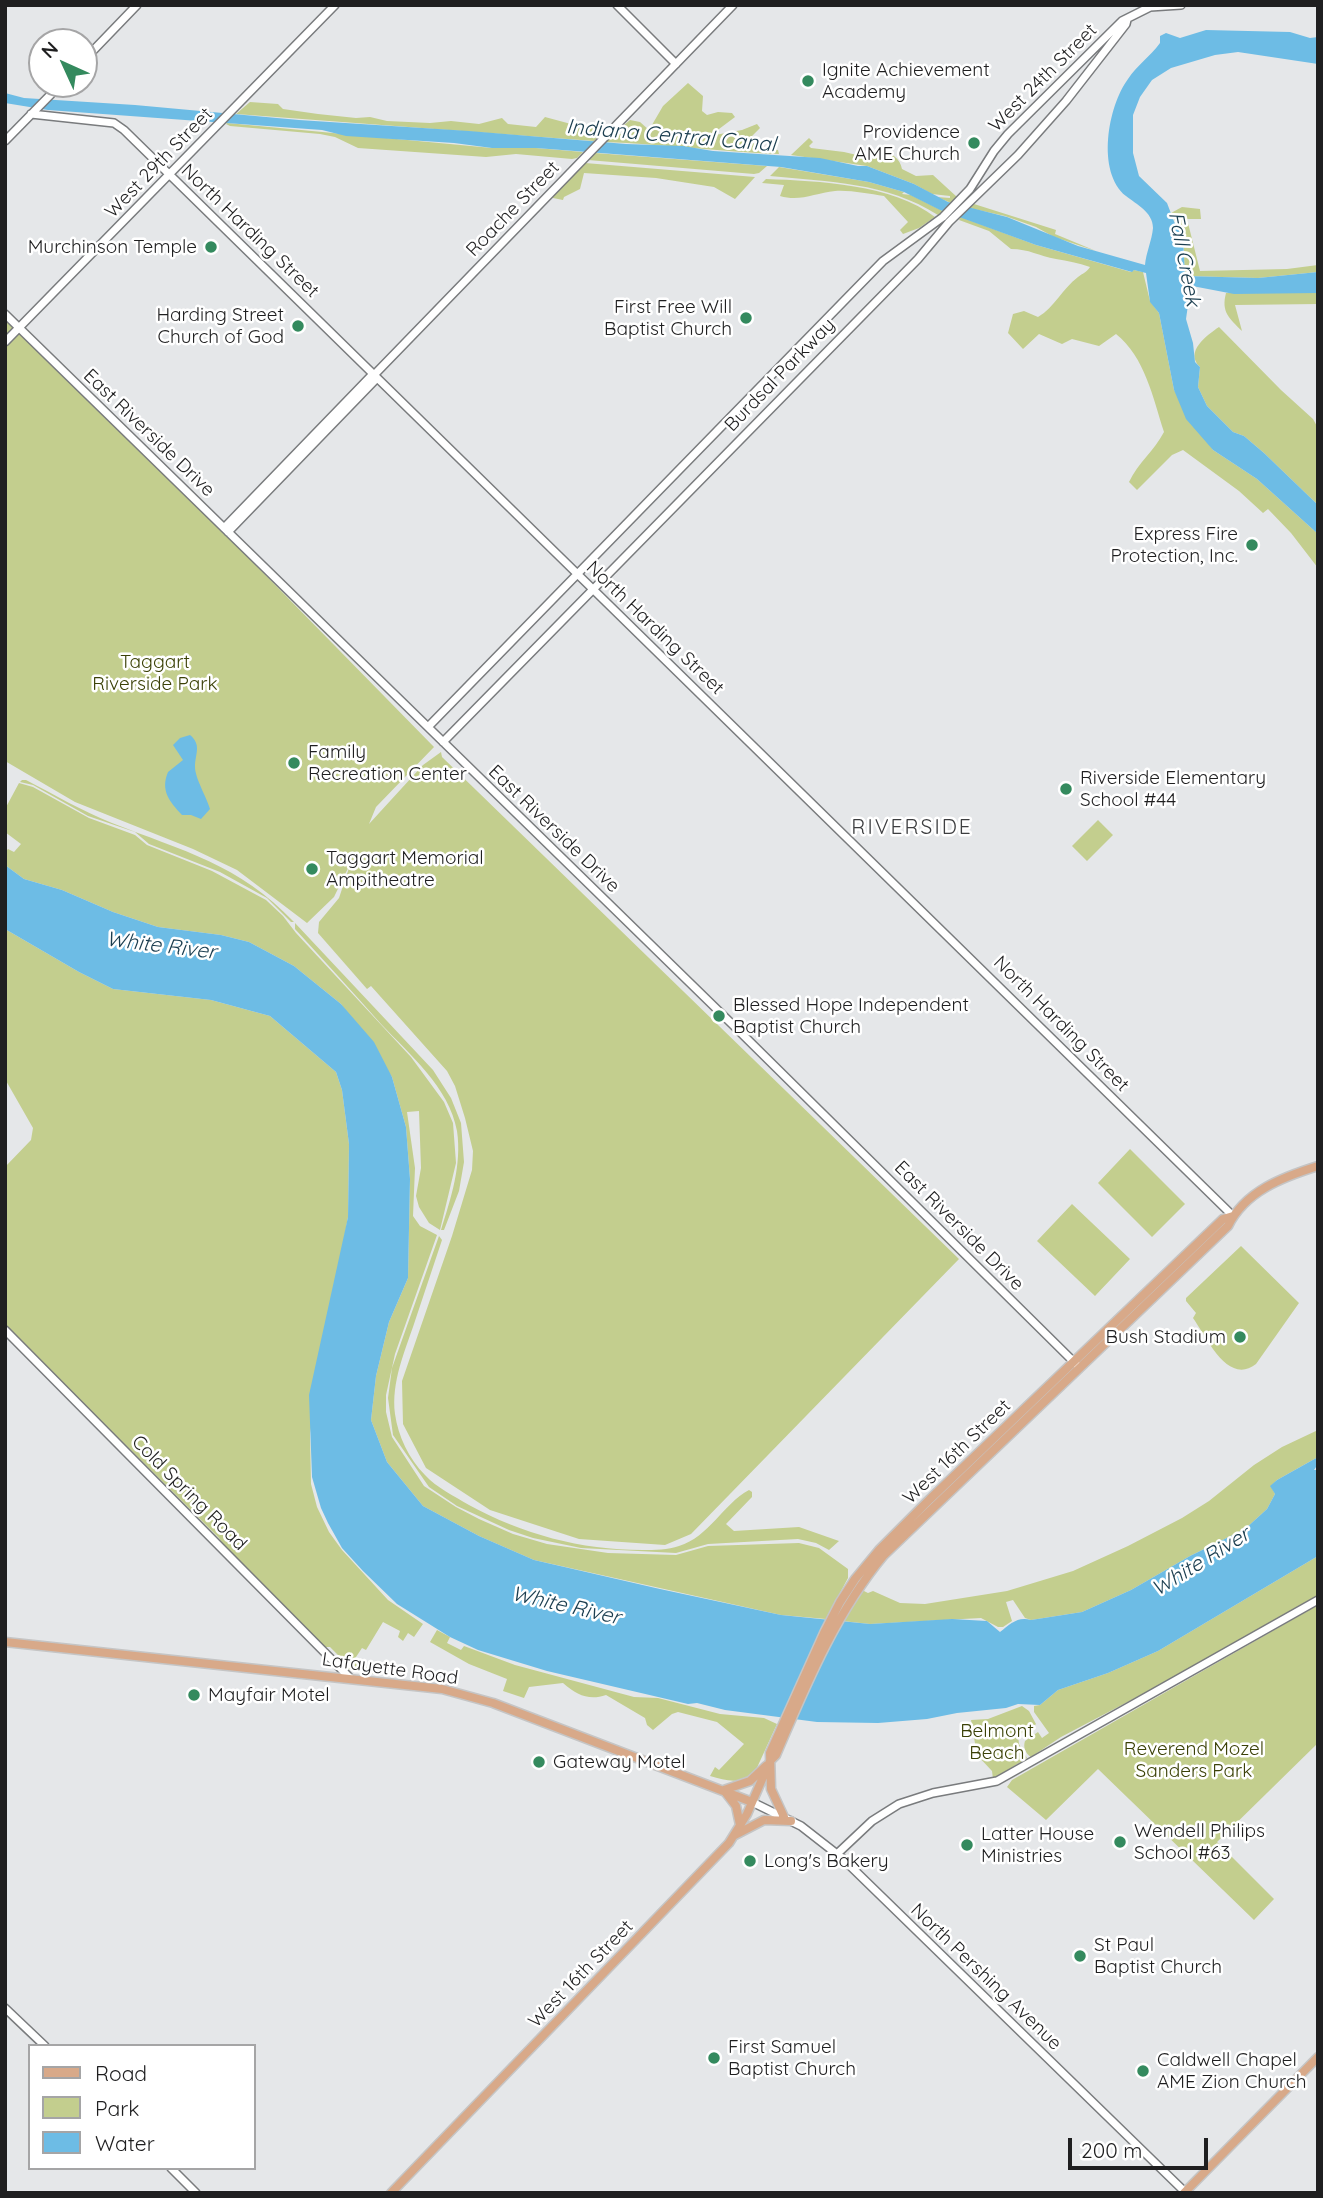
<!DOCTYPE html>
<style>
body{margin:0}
#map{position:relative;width:1323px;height:2198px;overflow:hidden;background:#e5e7e9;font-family:Quicksand,sans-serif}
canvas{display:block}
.frame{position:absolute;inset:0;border:7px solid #1f1f20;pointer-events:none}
.legend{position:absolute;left:28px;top:2044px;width:228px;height:126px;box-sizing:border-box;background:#fff;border:2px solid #a5a5a6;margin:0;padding:9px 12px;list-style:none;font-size:21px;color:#1f1f20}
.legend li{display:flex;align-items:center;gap:14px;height:35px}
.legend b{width:35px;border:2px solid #a5a5a6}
.north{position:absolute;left:28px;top:28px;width:70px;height:70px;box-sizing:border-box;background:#fff;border:2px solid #a5a5a6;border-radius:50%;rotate:315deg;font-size:19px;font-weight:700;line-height:28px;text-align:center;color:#1f1f20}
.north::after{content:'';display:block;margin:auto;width:24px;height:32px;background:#348a5e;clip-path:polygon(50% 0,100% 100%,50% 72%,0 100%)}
.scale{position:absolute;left:1068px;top:2138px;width:140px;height:32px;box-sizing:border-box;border:4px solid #1f1f20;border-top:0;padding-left:9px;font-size:21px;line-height:24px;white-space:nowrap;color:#1f1f20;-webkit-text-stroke:5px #fff;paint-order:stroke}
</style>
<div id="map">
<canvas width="1323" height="2198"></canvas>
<div class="frame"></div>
<ul class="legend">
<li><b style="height:9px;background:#d8a989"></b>Road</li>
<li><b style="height:19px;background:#c3ce8e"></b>Park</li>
<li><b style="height:19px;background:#6dbce5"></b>Water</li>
</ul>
<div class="north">N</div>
<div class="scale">200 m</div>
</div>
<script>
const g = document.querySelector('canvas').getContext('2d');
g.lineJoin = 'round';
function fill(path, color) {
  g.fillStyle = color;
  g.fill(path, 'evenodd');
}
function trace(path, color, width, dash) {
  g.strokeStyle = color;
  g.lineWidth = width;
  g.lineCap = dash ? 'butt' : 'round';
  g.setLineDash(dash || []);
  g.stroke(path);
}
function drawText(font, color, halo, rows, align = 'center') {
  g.font = font + ' Quicksand,sans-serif';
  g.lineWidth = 5;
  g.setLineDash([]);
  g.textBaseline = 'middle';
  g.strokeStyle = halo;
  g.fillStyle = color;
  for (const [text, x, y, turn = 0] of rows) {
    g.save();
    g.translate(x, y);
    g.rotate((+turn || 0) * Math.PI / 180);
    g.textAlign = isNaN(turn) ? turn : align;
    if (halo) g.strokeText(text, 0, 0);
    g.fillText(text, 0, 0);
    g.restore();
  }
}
fill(new Path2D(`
 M 688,83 L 703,96 L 702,111 L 707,115 L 718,112 L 732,113 L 735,117 L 719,129 L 715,135 L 742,130 L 757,124 L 760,128 L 751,137 L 755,147 L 778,150 L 779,154 C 721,152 664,144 605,142 L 613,134 L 626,134 L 624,125 L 630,120 L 640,122 L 649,130 L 663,106 Z
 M 250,102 L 278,104 L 283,109 L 318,114 L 356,118 L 370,117 L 387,121 L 430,123 L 451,121 L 479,124 L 502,118 L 508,124 L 536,127 L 545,117 L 571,124 L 575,129 L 596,124 L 603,132 L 594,141 L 236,114 Z
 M 227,123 L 492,148 L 536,148 L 583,152 L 577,158 L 572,159 L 516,154 L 486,157 L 358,148 L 335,137 L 320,134 L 230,126 L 226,124 Z
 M 809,138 L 813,142 L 809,146 L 811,148 L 844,152 L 874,159 L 883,150 C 892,154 900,158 902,169 L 916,176 L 933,175 L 957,197 L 951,203 L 937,197 L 950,198 L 950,196 L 932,194 L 914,184 L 867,166 L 791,155 Z
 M 595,153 L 767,166 L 759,173 L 754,174 L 588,160 Z
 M 585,163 L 755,177 L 735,199 L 714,187 L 656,178 L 584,173 L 580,189 L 564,197 L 563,200 L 553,198 L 552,196 Z
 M 779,167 L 869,182 L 904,192 L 902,194 L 911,195 L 943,211 L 938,215 C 886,182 829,182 770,176 Z
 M 766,179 C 818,181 893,184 935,217 L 919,228 L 903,234 L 900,230 L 908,222 L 884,196 C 869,194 851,190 835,191 C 815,193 800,202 780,196 L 784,185 L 762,183 Z
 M 974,204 L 1053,229 L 1056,230 L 1055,234 L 1096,251 L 1054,237 L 1036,227 L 1005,216 L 969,208 Z
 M 1182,207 L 1200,209 L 1201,219 L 1187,219 L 1200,271 L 1287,269 L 1318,265 L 1318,272 L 1258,278 L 1185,276 L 1183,237 L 1171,213 Z
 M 961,217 L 1036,245 L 1131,272 L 1134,270 L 1143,272 L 1150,301 L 1159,313 L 1174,390 L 1213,450 L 1257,479 L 1318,534 L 1318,568 L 1291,533 L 1268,509 L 1263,513 L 1239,491 L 1183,450 L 1172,455 L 1137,490 L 1129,482 C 1138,463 1154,451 1164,432 C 1153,398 1145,357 1116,334 L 1099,346 L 1072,339 L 1062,344 L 1039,334 L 1023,349 L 1008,333 L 1013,314 L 1024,311 L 1038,317 C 1055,307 1062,289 1078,277 C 1083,273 1086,273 1090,267 C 1078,263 1068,261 1056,259 C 1039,256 1029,249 1011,249 L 989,231 L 959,220 Z
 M 1226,293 L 1318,293 L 1318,304 L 1235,305 L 1242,331 C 1229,318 1221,312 1226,293 Z
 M 5,317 L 191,499 L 434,747 L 376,807 L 369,824 L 423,765 L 441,752 L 442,757 L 959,1259 L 691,1534 L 665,1545 L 579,1539 L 490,1510 L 426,1468 L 403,1424 L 402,1381 L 452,1236 L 472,1170 L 473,1151 L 465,1118 L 455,1086 L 447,1071 L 371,986 L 367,989 L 318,933 L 319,922 L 339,898 L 351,862 L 334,897 L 307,923 L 237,870 L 193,849 L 75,802 L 5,761 Z
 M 1219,327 L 1281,390 L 1313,419 L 1318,428 L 1318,505 L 1264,453 L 1244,436 L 1233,432 L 1207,406 L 1198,387 L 1200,367 C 1184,352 1207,335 1219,327 Z
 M 22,780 L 26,780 C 55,795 82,811 112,823 C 183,851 239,864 294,922 L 291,922 L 267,898 L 220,872 L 149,844 L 135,832 L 88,816 L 33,785 L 20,782 Z
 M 19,783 L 33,787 L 89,818 L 135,835 L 147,845 L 212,871 L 266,900 L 283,916 L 296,933 L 411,1057 L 444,1102 L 453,1123 L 456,1163 L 440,1230 L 429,1223 L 419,1207 L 416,1196 L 421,1168 L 419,1111 L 407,1112 L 415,1168 L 413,1216 L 420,1226 L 437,1235 L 395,1354 L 386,1395 L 386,1412 L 392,1437 L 424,1486 L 456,1507 L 479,1519 L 513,1534 L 547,1544 L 608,1553 L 676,1555 L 708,1546 L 799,1543 L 819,1548 L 848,1569 L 848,1578 L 826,1619 L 781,1615 L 534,1560 L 479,1536 L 423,1506 L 387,1462 L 371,1420 L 376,1376 L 389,1322 L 408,1278 L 410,1179 L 406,1127 L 392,1077 L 341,1004 L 294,966 L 249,942 L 221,935 L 158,927 L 113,912 L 62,890 L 24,879 L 5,865 L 5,852 L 8,849 L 14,852 L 21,844 L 5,832 L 5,809 Z
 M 1098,820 L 1113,835 L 1087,861 L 1072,846 Z
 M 295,923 L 433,1070 L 451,1098 L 461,1123 L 464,1162 L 459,1191 L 444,1230 L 441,1230 C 451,1198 462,1165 457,1131 C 449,1087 410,1055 381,1024 C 353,992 324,961 295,929 Z
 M 5,929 L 79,972 L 113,989 L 211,1000 L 270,1016 L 336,1072 L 342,1090 L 349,1144 L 348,1217 L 310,1433 L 311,1484 L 317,1507 L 329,1532 L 342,1550 L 388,1600 L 423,1624 L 414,1637 L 408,1633 L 403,1641 L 398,1637 L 400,1631 L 383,1622 L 366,1650 L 362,1648 L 354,1660 L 369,1669 L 376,1666 L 377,1668 L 375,1674 C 361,1673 349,1672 339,1662 L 341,1658 L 330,1647 L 324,1647 L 223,1546 L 219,1538 L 5,1325 L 5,1167 L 31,1140 L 33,1128 L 5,1079 Z
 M 1130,1149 L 1185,1204 L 1152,1237 L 1098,1183 Z
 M 1072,1204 L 1130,1259 L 1095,1296 L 1037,1241 Z
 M 439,1236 L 442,1240 C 433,1267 424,1294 415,1321 C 405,1351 391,1382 395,1414 C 398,1436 409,1459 425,1475 C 437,1488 454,1496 469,1505 C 522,1534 581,1550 642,1550 C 655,1550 668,1550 679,1546 C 709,1537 723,1504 749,1490 L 752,1492 L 752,1497 L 726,1524 L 734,1531 L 799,1527 L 839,1541 L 829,1550 L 816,1543 L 798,1539 L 708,1544 L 676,1553 L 581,1548 L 533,1538 L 509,1530 L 457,1506 L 429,1487 L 393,1435 L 388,1398 L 392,1368 Z
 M 1241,1246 L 1299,1303 L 1256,1364 C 1228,1386 1207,1338 1193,1318 L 1196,1313 L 1186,1301 L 1186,1298 Z
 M 1318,1430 L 1318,1457 L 1277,1480 L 1271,1486 L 1275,1494 L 1267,1509 L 1245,1529 L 1190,1556 L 1131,1590 L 1082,1612 L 1031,1620 L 1025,1618 L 1013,1600 L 1006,1602 L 1012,1621 L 1003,1627 L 998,1627 L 981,1618 L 870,1624 L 842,1621 L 862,1590 L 868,1593 L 873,1591 L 900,1603 L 925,1604 L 1007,1591 L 1073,1571 L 1128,1546 L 1182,1518 L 1209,1501 L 1254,1465 L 1282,1447 Z
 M 1318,1556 L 1318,1595 L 1158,1686 L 1061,1737 L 1031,1757 C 1025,1753 1023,1747 1025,1741 L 1038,1732 L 1042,1738 L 1049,1733 L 1034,1712 L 1034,1706 L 1040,1705 L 1058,1690 L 1108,1673 L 1158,1651 Z
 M 1318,1605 L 1318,1743 L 1217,1842 L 1274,1899 L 1254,1920 L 1098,1769 L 1046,1820 L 1007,1787 L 1012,1780 Z
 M 437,1630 L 450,1637 L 447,1643 L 461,1650 L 464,1646 L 515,1665 L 634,1697 L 658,1698 L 720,1714 L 764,1718 L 777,1724 L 755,1772 C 741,1785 727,1781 710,1776 L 715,1767 L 719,1770 L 744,1744 L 717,1722 L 678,1712 L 672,1714 L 653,1730 L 647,1725 L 645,1718 L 606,1695 C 589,1701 577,1695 563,1683 L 529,1687 L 524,1698 L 503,1691 L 507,1679 L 469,1664 L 430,1642 Z
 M 1022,1706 L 1029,1711 L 1036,1724 L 1032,1728 L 1018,1735 L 1019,1744 L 1027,1758 L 993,1779 L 992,1771 L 977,1755 L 971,1720 L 988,1719 Z`), '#c3ce8e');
fill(new Path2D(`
 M 1206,30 L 1290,32 L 1310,38 L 1318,37 L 1318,64 L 1238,52 L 1215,55 L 1171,68 L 1152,80 L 1140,97 L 1133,115 L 1133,153 L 1139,176 L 1167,203 L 1175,224 L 1183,237 L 1185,276 L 1258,278 L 1318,272 L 1318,293 L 1234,294 L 1187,285 L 1189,298 L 1186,319 L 1193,343 L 1195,362 L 1200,367 L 1198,387 L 1207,406 L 1233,432 L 1244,436 L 1264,453 L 1318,505 L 1318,534 L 1257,479 L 1213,450 L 1186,419 L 1174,390 L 1159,313 L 1150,302 L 1146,273 L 1134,270 L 1132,272 L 1036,245 L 940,210 L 904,192 L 869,182 L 781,167 L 536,148 L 492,148 L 454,143 L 346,136 L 322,130 L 48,110 L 5,103 L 5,93 L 24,98 L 135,105 L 299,120 L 469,131 L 626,144 L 683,146 L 713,151 L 820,158 L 858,166 L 867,166 L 914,184 L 948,202 L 1007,217 L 1078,246 L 1145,265 C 1146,253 1152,240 1153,228 C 1153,212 1136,204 1126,196 C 1096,172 1108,106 1128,79 C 1137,65 1150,57 1160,43 L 1160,36 L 1166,33 L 1180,38 Z
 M 190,735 C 202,745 195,754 195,767 C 195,778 207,798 210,809 L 201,819 L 191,815 L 182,815 C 170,802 160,791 168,772 L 183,760 L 173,745 L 180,738 Z
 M 5,865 L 24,879 L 62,890 L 113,912 L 158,927 L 221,935 L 249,942 L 294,966 L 341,1004 L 374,1042 L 392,1077 L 406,1127 L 410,1179 L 408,1278 L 389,1322 L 376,1376 L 371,1420 L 387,1462 L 423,1506 L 479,1536 L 534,1560 L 660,1589 L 781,1615 L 870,1624 L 952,1619 L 987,1621 L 1000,1632 C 1010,1624 1018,1616 1031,1620 L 1082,1612 L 1131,1590 L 1190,1556 L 1245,1529 L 1267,1509 L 1275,1494 L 1270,1486 L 1277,1480 L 1318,1457 L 1318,1464 L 1314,1470 L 1318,1470 L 1318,1556 L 1158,1651 L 1108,1673 L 1058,1690 L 1040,1705 L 1018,1704 L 1006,1708 L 957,1713 L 927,1719 L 878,1723 L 817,1722 L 725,1710 L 697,1703 L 688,1704 L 547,1671 L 478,1650 L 450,1637 L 397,1604 L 363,1571 L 342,1548 L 328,1523 L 321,1508 L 312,1477 L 309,1395 L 348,1217 L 349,1144 L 342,1090 L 336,1072 L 270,1016 L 211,1000 L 113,989 L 79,972 L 5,929 Z`), '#6dbce5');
const secondary = new Path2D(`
 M 617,5 L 676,64
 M 84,60 L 137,5
 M 31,114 L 114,123 L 124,130 L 1233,1216
 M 5,141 L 61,84
 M 5,314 L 732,1024 L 1077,1365
 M 5,342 L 335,5
 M 374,375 L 733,5
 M 224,528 L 373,374
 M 228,532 L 377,378
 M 428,727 L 883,261 L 943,217 L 970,189 L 994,151 L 1008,134 L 1122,21 L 1150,7 L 1181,5
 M 443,742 L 918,259 L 949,222 L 1018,155 L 1066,101 L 1126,24 L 1127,20
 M 5,1330 L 350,1678
 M 752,1802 L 801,1826 L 842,1858 L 1185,2192
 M 837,1854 L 872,1821 L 899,1804 L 933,1793 L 997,1781 L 1318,1600
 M 5,2008 L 45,2046
 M 171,2168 L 196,2193`);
const primary = new Path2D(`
 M 5,1642 L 442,1689 L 493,1703 L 752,1802
 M 724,1790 L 750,1781 L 766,1766
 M 726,1793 L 736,1806 L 740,1825
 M 784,1817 L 771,1789 L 770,1753 L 825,1631 L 840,1602 L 855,1579 L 879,1550 L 930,1499 L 1223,1219 L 1233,1216
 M 735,1835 L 764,1820 L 791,1821
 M 391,2193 L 729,1843 L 747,1814 L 770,1761 L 776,1755 C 806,1685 835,1614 884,1555 L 1228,1226 C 1245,1191 1283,1177 1318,1166
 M 1184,2193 L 1318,2057`);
trace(secondary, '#797b7d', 10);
trace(primary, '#c5c5c5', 11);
trace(secondary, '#fff', 7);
trace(primary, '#d8a989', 8);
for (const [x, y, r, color] of [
 [808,81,7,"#348a5e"],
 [974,143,7,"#348a5e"],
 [211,247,7,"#348a5e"],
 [746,318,7,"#348a5e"],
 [298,326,7,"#348a5e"],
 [1252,545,7,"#348a5e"],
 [294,763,7,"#348a5e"],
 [1066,789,7,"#348a5e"],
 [312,869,7,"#348a5e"],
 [719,1016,7,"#348a5e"],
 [1240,1337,7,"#348a5e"],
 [194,1695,7,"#348a5e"],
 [539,1762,7,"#348a5e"],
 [1120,1842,7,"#348a5e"],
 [967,1845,7,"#348a5e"],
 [750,1861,7,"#348a5e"],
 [1080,1956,7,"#348a5e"],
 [714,2058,7,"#348a5e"],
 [1143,2071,7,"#348a5e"]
]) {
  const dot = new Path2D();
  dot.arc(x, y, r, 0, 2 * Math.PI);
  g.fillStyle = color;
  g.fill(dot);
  trace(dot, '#fff', 2.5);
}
drawText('19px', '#1f1f20', '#fff', [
 ["Ignite Achievement",822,70],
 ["Academy",822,92],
 ["Providence",960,132,"right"],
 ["AME Church",960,154,"right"],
 ["Murchinson Temple",197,247,"right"],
 ["First Free Will",732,307,"right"],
 ["Baptist Church",732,329,"right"],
 ["Harding Street",284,315,"right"],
 ["Church of God",284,337,"right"],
 ["Express Fire",1238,534,"right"],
 ["Protection, Inc.",1238,556,"right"],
 ["Family",308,752],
 ["Recreation Center",308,774],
 ["Riverside Elementary",1080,778],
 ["School #44",1080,800],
 ["Taggart Memorial",326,858],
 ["Ampitheatre",326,880],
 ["Blessed Hope Independent",733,1005],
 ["Baptist Church",733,1027],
 ["Bush Stadium",1226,1337,"right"],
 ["Mayfair Motel",208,1695],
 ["Gateway Motel",553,1762],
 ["Wendell Philips",1134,1831],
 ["School #63",1134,1853],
 ["Latter House",981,1834],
 ["Ministries",981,1856],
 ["Long's Bakery",764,1861],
 ["St Paul",1094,1945],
 ["Baptist Church",1094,1967],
 ["First Samuel",728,2047],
 ["Baptist Church",728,2069],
 ["Caldwell Chapel",1157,2060],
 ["AME Zion Church",1157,2082]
], 'left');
drawText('19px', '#1f1f20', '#fff', [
 ["West 24th Street",1043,78,-45],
 ["West 29th Street",159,163,-46],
 ["Roache Street",513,209,-46],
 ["North Harding Street",250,231,44],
 ["Burdsal Parkway",780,375,-46],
 ["East Riverside Drive",149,433,44],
 ["North Harding Street",655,628,44],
 ["East Riverside Drive",554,829,44],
 ["North Harding Street",1061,1024,45],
 ["East Riverside Drive",959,1226,45],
 ["West 16th Street",957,1452,-44],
 ["Cold Spring Road",189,1493,45],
 ["Lafayette Road",390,1669,8],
 ["West 16th Street",581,1974,-46],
 ["North Pershing Avenue",986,1977,44]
]);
drawText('19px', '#3b4107', '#fff', [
 ["Taggart",155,662],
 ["Riverside Park",155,684],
 ["Belmont",997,1731],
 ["Beach",997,1753],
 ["Reverend Mozel",1194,1749],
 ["Sanders Park",1194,1771]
]);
drawText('italic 21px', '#1a3d4f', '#fff', [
 ["Indiana Central Canal",671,136,5],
 ["Fall Creek",1184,259,79],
 ["White River",161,946,7],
 ["White River",1201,1562,-32],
 ["White River",566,1606,13]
]);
g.letterSpacing = '2px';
drawText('21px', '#3d3e40', '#fff', [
 ["RIVERSIDE",912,828]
]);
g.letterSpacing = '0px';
</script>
